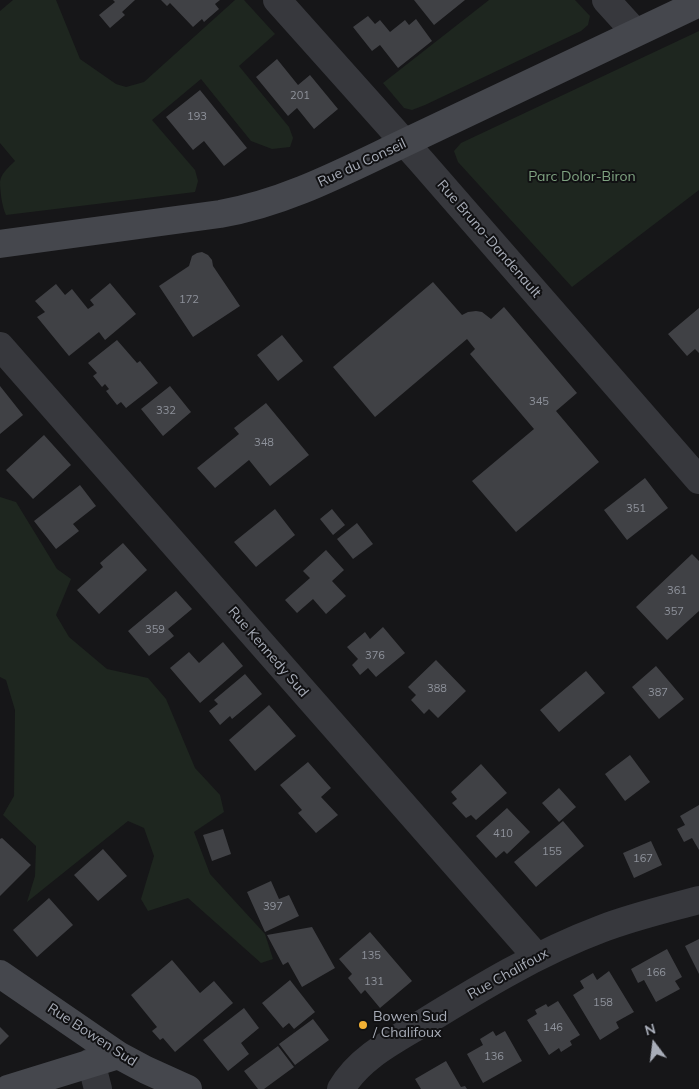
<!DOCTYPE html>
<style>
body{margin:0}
#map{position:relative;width:699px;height:1089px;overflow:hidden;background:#161618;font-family:Mulish,sans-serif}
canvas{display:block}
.north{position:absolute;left:629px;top:1019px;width:50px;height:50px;-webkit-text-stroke:4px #111113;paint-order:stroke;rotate:345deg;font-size:14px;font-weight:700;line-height:20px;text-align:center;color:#a8adb8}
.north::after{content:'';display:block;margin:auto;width:18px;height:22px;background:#a8adb8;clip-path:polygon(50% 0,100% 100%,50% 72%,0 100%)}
</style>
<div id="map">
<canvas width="699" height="1089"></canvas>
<div class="north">N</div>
</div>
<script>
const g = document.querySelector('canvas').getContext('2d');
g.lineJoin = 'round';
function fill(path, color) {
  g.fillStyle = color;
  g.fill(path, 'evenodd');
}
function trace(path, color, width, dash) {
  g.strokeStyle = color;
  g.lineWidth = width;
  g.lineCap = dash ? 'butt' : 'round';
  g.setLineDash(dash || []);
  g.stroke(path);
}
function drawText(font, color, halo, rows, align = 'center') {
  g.font = font + ' Mulish,sans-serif';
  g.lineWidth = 4;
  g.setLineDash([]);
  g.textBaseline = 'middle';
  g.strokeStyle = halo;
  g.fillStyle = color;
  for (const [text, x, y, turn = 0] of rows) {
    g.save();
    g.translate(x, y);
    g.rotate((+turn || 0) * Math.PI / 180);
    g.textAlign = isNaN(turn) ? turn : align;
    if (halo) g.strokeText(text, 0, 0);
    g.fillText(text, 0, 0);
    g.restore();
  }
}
fill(new Path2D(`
 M 13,0 L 56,0 L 80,59 L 116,84 L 126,87 L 144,82 L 235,0 L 244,0 L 275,34 L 239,66 L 289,127 L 293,138 L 290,147 L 272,149 L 251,141 L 201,79 L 152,120 L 195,170 L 198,181 L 195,192 L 6,215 C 2,207 0,191 0,182 C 1,173 9,167 15,161 L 0,143 L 0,11 Z
 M 489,0 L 575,0 L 590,16 L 588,25 L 581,31 L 425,105 L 412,110 L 404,108 L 383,83 Z
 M 699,31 L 699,190 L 572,287 L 458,162 L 454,151 L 461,143 Z
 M 0,497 L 16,502 L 57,569 L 71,579 L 56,615 L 69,637 L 107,669 L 148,678 L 166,699 L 195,768 L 220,795 L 224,812 L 194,832 L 210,874 L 265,934 L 273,959 L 261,963 L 188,898 L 148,911 L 141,899 L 154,856 L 144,828 L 128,821 L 27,902 L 35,876 L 36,846 L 3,815 L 14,796 L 15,710 L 6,680 L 0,677 Z`), '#1e261f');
fill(new Path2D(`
 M 113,0 L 135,0 L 122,12 L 125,15 L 110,28 L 99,15 L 115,2 Z
 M 161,0 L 220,0 L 215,4 L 219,9 L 204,22 L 202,19 L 193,27 L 170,3 L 167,6 Z
 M 414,0 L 465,0 L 434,25 Z
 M 368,16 L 375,24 L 380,20 L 390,32 L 405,20 L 409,25 L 416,19 L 432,41 L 398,68 L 380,45 L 372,51 L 353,27 Z
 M 277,59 L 298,85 L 310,75 L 338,109 L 314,129 L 297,108 L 288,116 L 256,77 Z
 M 200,90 L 247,148 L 224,166 L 204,141 L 193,150 L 166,117 Z
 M 202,252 L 208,255 L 212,260 L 213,266 L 240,306 L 193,337 L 159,286 L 189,266 L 192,256 L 197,253 Z
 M 433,282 L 462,315 L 468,312 L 476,311 L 482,312 L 491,319 L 504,307 L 577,393 L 556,411 L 599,462 L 516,532 L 472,481 L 534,429 L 470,354 L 475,349 L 467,339 L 375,417 L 333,367 Z
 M 110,283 L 136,314 L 105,340 L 99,332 L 69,356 L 37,317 L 45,312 L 35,301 L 56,284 L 65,295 L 72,289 L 88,309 L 94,305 L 90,300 Z
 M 699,308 L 699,353 L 695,349 L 687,356 L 668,334 Z
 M 282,335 L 303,361 L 278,381 L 257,355 Z
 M 117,340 L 137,363 L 140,361 L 158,383 L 126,408 L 121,402 L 117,405 L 106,391 L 109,389 L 105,384 L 102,387 L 93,376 L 97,373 L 88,363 Z
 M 0,386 L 23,415 L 0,434 Z
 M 170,386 L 191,412 L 163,436 L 141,409 Z
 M 266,403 L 309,455 L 270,486 L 249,460 L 215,488 L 197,468 L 239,434 L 234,428 Z
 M 44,435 L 71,465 L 33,499 L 6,470 Z
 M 645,478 L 668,508 L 627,540 L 604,510 Z
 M 80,485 L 96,506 L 73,524 L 79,531 L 56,549 L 34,521 Z
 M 275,509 L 295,535 L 256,567 L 234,542 Z
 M 332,509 L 345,525 L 333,535 L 320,519 Z
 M 357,523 L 373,544 L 353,559 L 337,539 Z
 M 123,543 L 147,570 L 99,614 L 77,590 L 103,567 L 100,563 Z
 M 326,550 L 344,570 L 332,581 L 346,596 L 326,614 L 313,599 L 297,613 L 285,600 L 310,578 L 303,571 Z
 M 692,554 L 699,561 L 699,611 L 667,640 L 636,607 Z
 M 176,591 L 192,609 L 168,629 L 174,636 L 149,656 L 128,631 Z
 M 383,627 L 405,653 L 376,677 L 368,668 L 360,675 L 352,665 L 358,659 L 347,647 L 365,632 L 370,639 Z
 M 223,642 L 243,666 L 200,703 L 170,668 L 189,652 L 199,663 Z
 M 436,660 L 466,691 L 438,718 L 429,709 L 424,714 L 411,700 L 416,695 L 408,687 Z
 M 656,666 L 684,699 L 659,719 L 632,687 Z
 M 586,671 L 605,693 L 559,732 L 540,710 Z
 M 245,674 L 262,694 L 232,719 L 230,716 L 220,725 L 209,711 L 218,704 L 214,700 Z
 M 269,705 L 296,736 L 255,771 L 229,740 Z
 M 630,755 L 650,782 L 625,801 L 605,774 Z
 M 308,762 L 331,788 L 321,797 L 338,815 L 316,833 L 298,813 L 302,810 L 280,785 Z
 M 481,764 L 507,793 L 476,820 L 471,815 L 466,818 L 452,803 L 457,799 L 451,792 Z
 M 559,788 L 576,807 L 559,822 L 542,803 Z
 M 699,805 L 699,850 L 692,838 L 684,842 L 677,829 L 685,825 L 680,816 Z
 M 507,808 L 530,832 L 507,854 L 504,851 L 496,858 L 476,836 Z
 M 563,821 L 584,846 L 536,887 L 514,862 Z
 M 223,829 L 231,854 L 212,861 L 203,835 Z
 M 2,838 L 31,865 L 0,896 L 0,839 Z
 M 651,841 L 662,865 L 634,878 L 623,853 Z
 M 103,849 L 127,876 L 98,901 L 74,875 Z
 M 271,881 L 279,899 L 289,895 L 299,916 L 265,932 L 247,892 Z
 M 49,898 L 73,925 L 37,957 L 13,930 Z
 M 312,927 L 335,968 L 302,987 L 288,962 L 283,965 L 267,935 Z
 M 370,932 L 412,981 L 380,1008 L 365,990 L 361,994 L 348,978 L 352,974 L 339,959 Z
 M 699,939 L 699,974 L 685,946 Z
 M 667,949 L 682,977 L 675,981 L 680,989 L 656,1002 L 644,980 L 638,983 L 631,969 Z
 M 172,960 L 200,993 L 214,981 L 233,1003 L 175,1052 L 163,1038 L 160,1040 L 152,1031 L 157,1027 L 131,995 Z
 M 609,971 L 634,1012 L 616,1022 L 619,1028 L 600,1040 L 573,995 L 584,988 L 580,981 L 593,973 L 597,980 Z
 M 290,980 L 315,1012 L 294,1029 L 289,1023 L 283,1028 L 262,1003 Z
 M 558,1001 L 580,1035 L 570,1041 L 572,1045 L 561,1052 L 559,1048 L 549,1055 L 527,1020 L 537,1014 L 535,1010 L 546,1004 L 548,1007 Z
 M 244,1008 L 259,1028 L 241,1043 L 249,1054 L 228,1071 L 203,1040 Z
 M 313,1019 L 329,1040 L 295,1065 L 279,1044 Z
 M 0,1027 L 9,1036 L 0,1045 Z
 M 493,1031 L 496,1036 L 505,1031 L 522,1061 L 483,1083 L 467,1054 L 483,1045 L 480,1039 Z
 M 278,1046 L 294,1067 L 264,1089 L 258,1089 L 244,1071 Z
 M 446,1061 L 461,1087 L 465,1086 L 467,1089 L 421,1089 L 415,1079 Z`), '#404145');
trace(new Path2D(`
 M 277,0 L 421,161 L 699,480
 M 606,0 L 635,32
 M 0,346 L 537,957
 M 91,1062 L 98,1089
 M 341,1089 C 359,1058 393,1041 423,1023 C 480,988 537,953 601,929 C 632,917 666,909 699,900`), '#37383d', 28);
trace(new Path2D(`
 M 0,244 L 220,214 C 285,203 345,171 404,143 C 502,97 600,49 699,3
 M 0,974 L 118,1055 L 146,1070 L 188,1089
 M 8,1089 L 118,1055`), '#45474d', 28);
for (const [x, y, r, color] of [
 [363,1025,5,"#f2b134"]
]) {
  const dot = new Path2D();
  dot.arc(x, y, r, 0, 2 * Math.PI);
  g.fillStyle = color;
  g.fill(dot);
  trace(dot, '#111113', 2);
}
drawText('11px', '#8e929b', null, [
 ["201",300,96],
 ["193",197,117],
 ["172",189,300],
 ["345",539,402],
 ["332",166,411],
 ["348",264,443],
 ["351",636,509],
 ["361",677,591],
 ["357",674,612],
 ["359",155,630],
 ["376",375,656],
 ["388",437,689],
 ["387",658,693],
 ["410",503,834],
 ["155",552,852],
 ["167",643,859],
 ["397",273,907],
 ["135",371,956],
 ["166",656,973],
 ["131",374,982],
 ["158",603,1003],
 ["146",553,1028],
 ["136",494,1057]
]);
drawText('14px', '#a8adb8', '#111113', [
 ["Rue du Conseil",362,163,-25],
 ["Rue Bruno-Dandenault",489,239,49],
 ["Rue Kennedy Sud",268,652,49],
 ["Rue Chalifoux",508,974,-29],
 ["Rue Bowen Sud",92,1035,33]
]);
drawText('14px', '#7fa381', '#111113', [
 ["Parc Dolor-Biron",582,177]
]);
drawText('14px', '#a8adb8', '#111113', [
 ["Bowen Sud",373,1017],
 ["/ Chalifoux",373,1033]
], 'left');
</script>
